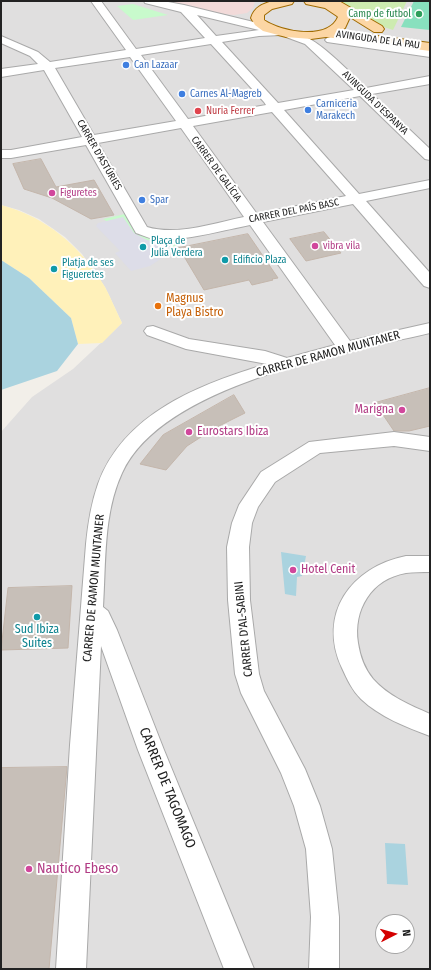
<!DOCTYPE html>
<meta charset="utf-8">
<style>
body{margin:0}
#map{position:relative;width:431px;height:970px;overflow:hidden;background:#f2efe9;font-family:"Fira Sans Condensed",sans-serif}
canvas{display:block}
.frame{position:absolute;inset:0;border:2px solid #222;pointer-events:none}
.north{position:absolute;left:375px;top:914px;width:40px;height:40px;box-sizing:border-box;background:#fff;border:1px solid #a7a7a7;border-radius:50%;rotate:84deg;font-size:11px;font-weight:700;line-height:16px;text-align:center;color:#222}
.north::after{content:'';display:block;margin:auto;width:14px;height:18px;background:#d40000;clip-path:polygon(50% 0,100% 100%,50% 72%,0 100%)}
</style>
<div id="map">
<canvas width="431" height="970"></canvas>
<div class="frame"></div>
<div class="north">N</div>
</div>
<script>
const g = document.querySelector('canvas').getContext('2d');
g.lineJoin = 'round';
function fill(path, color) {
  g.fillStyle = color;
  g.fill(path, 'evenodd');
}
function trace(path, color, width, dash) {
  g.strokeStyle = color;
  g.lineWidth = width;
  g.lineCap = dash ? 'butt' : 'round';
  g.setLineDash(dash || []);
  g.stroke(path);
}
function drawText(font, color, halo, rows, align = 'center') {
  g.font = font + ' "Fira Sans Condensed",sans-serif';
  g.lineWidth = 4;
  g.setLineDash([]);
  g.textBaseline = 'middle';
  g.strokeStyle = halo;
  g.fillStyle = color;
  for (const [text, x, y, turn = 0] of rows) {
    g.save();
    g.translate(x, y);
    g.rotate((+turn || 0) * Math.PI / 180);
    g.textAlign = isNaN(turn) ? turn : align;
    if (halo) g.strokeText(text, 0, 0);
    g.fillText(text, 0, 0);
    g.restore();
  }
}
fill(new Path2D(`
 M 1,1 L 430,1 L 430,969 L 1,969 L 1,432 L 32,397 L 73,369 L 122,323 L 105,287 L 82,254 L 65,237 L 39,219 L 19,210 L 1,205 ZM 383,922 L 407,922 L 407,946 L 383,946 Z`), '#e0dfdf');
fill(new Path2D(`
 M 161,1 L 255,1 L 253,8 L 247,13 L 234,15 L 215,13 Z`), '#f2dad9');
fill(new Path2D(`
 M 336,1 L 407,1 L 393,30 L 381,26 Z`), '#cdebb0');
fill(new Path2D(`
 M 1,205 C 46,217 81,246 105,287 C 111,298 116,311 122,323 L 102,343 L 78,344 L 71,318 L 29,278 L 1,260 Z`), '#fff1ba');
fill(new Path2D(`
 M 133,4 L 168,15 L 133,20 L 117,6 Z
 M 129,213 L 139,230 L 175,238 L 179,242 L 171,249 L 155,251 L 103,219 Z`), '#c8facc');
fill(new Path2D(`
 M 414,1 L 430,1 L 430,30 L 401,27 Z`), '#88e0be');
fill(new Path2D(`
 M 123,217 L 134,233 L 147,240 L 163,243 L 173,242 L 165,256 L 150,266 L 131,271 L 115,253 L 120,251 L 96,226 L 98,223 Z`), '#dddde8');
fill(new Path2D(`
 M 1,260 L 29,278 L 71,318 L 78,344 L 57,371 L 1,390 Z
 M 281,552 L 306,556 L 302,576 L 297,577 L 296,596 L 285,594 Z
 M 385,843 L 405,844 L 408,885 L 387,884 Z`), '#aad3df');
const building = new Path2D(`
 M 41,159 L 56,187 L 94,180 L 114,215 L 91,219 L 52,198 L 24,189 L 13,164 Z
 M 324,232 L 341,253 L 306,261 L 290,239 Z
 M 248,234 L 278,278 L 272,279 L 273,280 L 252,285 L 249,280 L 204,290 L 179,248 Z
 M 430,388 L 430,426 L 409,431 L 394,431 L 375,403 Z
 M 234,395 L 245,413 L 215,428 L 187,446 L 166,470 L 140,464 L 163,435 Z
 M 72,586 L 68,648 L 1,650 L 8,588 Z
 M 67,767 L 49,969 L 1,969 L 1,768 Z`);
fill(building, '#c7bfb8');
trace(building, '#c4b6ab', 1);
const minor = new Path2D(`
 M 91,1 L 101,1 L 136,49 L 205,38 L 181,12 L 145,3 L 144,1 L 163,1 L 184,5 L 270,26 L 272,28 L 271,30 L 282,31 L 284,33 L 282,35 L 259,36 L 222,42 L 278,103 L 354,90 L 305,44 L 286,37 L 284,35 L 286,33 C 309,27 349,72 366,88 L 430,76 L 430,84 L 372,94 L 430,149 L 430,160 L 425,159 L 360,96 L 284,110 L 359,194 L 430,180 L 430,188 L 366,201 L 430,273 L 430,288 L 424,286 L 353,204 L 263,222 L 350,341 L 430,323 L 430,333 C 344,353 162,385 122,473 C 103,514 106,563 103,607 L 108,611 L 117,630 L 164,750 L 254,969 L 224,969 L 138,750 L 101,646 L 86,969 L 56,969 L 70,745 L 86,544 C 88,524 91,504 98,484 C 124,413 200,384 267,364 L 186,349 L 147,335 L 144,331 L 147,327 L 153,326 L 189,339 L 265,351 L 287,358 L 335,345 L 250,225 C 224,230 182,242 157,239 C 150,239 142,235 136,233 L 86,145 L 11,158 L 1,158 L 1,150 L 11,150 L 82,137 L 44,70 L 1,77 L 1,69 L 38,64 L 30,56 L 1,43 L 1,36 L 38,52 L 50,62 L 126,50 ZM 197,15 L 259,30 L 216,36 ZM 211,44 L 264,102 L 266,105 L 188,119 L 141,55 ZM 130,57 L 176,121 L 94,135 L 55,68 ZM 272,112 L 346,196 L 257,214 L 193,126 ZM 181,128 L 244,217 C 214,223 177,236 147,227 L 98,143 Z
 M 331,37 L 430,49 L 430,57 L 327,42 L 325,40 L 327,38 Z
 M 394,432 L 430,437 L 430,451 L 394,446 L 320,453 L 275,482 L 258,507 L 252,523 L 249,547 L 250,600 L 259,674 L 264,691 L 305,769 L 320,806 L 332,849 L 339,917 L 339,969 L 309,969 L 311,917 L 306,849 L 294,806 L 281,773 L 241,693 L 235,674 L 228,600 L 227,547 L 232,523 L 239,505 L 261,472 L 309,442 Z
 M 406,556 L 430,556 L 430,572 C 422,572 414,572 406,573 C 371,579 353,610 358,643 C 360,656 364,668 373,679 C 388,696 410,705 430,714 L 430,736 C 406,727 380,717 361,699 C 352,690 347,679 342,668 C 317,614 351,567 406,556 Z`);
const major = new Path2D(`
 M 272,1 L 294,1 L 292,4 L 272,9 L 264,15 L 264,20 C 281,32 328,41 338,17 L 337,16 L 325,8 L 306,4 L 304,1 L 339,1 L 382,26 L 384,29 L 382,32 L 374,32 L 350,17 L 345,28 L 340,31 L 430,43 L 430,51 L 326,37 L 311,39 L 286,37 L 263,31 L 255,25 L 251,18 C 254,7 263,4 272,1 Z`);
trace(minor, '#a9a9a9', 2);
trace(major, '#a06b00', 2);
fill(minor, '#fff');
fill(major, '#fcd6a4');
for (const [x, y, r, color] of [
 [419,14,4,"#2e9e5b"],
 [126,65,4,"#3f7fe0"],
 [182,94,4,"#3f7fe0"],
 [308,110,4,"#3f7fe0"],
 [198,111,4,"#e0444e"],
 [52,193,4,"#d1479c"],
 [142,200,4,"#3f7fe0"],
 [315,246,4,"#d1479c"],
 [143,247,4,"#0f9aa8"],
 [225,260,4,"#0f9aa8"],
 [54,269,4,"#0f9aa8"],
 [158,306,4,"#e8710a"],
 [402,410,4,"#d1479c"],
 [189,432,4,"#d1479c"],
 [293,570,4,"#d1479c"],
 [37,617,4,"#0f9aa8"],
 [29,869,4,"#d1479c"]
]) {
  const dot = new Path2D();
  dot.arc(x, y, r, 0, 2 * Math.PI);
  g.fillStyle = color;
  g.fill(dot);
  trace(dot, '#fff', 1.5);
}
drawText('10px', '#27864d', '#fff', [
 ["Camp de futbol",411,14]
], 'right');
drawText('10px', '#222', '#fff', [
 ["AVINGUDA DE LA PAU",378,40,8],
 ["AVINGUDA D'ESPANYA",375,103,44],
 ["CARRER D'ASTÚRIES",99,155,60],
 ["CARRER DE GALÍCIA",216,169,54],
 ["CARRER DEL PAÍS BASC",294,211,-11]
]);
drawText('10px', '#366cbe', '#fff', [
 ["Can Lazaar",134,65],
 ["Carnes Al-Magreb",190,94],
 ["Carniceria",316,104],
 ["Marakech",316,116],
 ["Spar",150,200]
], 'left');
drawText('10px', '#be3a42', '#fff', [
 ["Nuria Ferrer",206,111]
], 'left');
drawText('10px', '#b23c85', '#fff', [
 ["Figuretes",60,193],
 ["vibra vila",323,246]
], 'left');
drawText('10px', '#0d838f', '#fff', [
 ["Plaça de",151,241],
 ["Julia Verdera",151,253],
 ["Edificio Plaza",233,260],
 ["Platja de ses",62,263],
 ["Figueretes",62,275]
], 'left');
drawText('12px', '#c56008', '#fff', [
 ["Magnus",166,299],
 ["Playa Bistro",166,313]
], 'left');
drawText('12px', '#222', '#fff', [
 ["CARRER DE RAMON MUNTANER",328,354,-15],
 ["CARRER DE RAMON MUNTANER",94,588,-85],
 ["CARRER D'AL-SABINI",244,629,-96]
]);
drawText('12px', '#b23c85', '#fff', [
 ["Marigna",394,410,"right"],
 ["Eurostars Ibiza",197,432],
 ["Hotel Cenit",301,570]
], 'left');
drawText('12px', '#0d838f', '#fff', [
 ["Sud Ibiza",37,630],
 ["Suites",37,644]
]);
drawText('14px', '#222', '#fff', [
 ["CARRER DE TAGOMAGO",167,788,68]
]);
drawText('14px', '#b23c85', '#fff', [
 ["Nautico Ebeso",37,869]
], 'left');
</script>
